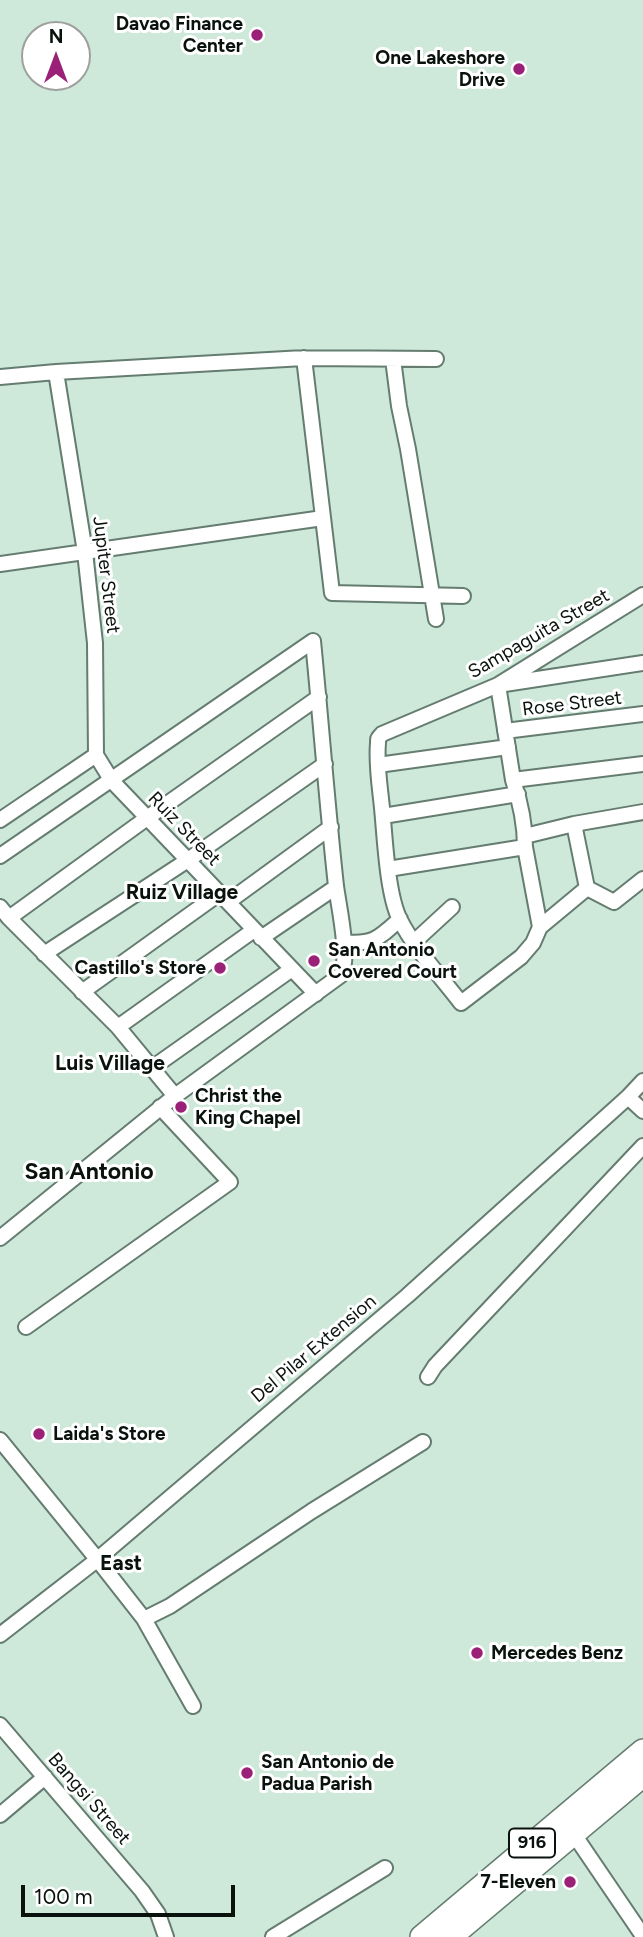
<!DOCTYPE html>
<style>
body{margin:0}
#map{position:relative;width:643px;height:1937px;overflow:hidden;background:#cee8da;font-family:Figtree,sans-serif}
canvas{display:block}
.north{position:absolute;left:21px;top:21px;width:70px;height:70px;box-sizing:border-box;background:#fff;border:2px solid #9da09e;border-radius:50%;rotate:0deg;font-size:19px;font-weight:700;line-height:28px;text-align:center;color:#09120d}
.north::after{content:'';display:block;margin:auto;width:24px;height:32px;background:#9b2078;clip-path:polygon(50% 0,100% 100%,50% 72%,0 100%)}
.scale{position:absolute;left:21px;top:1885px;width:214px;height:32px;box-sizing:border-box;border:4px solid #09120d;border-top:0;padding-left:9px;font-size:21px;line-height:24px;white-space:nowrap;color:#09120d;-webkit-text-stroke:5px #fff;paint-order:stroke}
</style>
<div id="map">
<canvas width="643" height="1937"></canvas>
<div class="north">N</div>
<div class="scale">100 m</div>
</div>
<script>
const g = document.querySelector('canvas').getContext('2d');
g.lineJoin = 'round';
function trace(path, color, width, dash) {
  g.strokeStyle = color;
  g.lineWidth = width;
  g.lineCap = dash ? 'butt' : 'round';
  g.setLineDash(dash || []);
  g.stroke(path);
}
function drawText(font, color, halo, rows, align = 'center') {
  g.font = font + ' Figtree,sans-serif';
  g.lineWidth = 6;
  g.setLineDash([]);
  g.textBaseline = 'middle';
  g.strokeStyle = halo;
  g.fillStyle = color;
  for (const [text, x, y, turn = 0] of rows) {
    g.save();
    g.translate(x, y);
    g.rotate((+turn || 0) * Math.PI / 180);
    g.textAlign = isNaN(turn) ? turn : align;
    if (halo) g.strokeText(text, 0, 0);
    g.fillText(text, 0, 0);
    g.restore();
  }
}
const street = new Path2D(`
 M 304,358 L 332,593 L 463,596
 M 393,359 L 399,406 L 408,449 L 436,619
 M 56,372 L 85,552 L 95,643 L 96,755 L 112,781 L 316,994
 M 0,377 L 56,372 L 304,358 L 436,359
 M 0,564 L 323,518
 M 505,731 L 643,714
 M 378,765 L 508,747
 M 513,780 L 643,764
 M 383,816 L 518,794
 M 0,820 L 96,755
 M 574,824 L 587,888 L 540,927 L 533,943 L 521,957 L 461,1003 C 442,978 414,948 400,920 C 387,894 385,838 382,808 C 380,787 376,765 378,743 C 378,737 378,739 382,734 L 498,685 L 643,595
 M 525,836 L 574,824 L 643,812
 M 0,856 L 313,641 C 321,722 327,804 336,886 C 339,908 350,957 341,975 L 175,1096 L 0,1238
 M 388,869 L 525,847
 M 587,888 L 614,902 L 643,879
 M 228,902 L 331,827
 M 0,907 L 9,918 L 118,1027 L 175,1096
 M 9,918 L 147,818 L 319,697
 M 540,927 L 525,847 C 525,824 520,801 513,780 L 498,685 L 643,663
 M 261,938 L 336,887
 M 343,942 C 373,945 378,939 400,919
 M 414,942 L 452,907
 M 44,954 L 188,860 L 325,764
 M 82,992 L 220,893
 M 118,1027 L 254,930
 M 152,1068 L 292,969
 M 628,1097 L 643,1111
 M 26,1327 L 230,1182 L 160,1107
 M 428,1377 L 435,1366 L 643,1146
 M 0,1440 L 97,1559 L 144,1619 L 193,1706
 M 144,1619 L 170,1606 L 312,1511 L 423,1442
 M 0,1635 L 93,1563 L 407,1296 L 628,1097 L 643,1081
 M 0,1725 L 142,1891 L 158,1914 L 166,1937
 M 0,1815 L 45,1777
 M 569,1827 L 643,1936
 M 273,1937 L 385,1868`);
const primary = new Path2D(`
 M 422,1937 L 643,1751
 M 450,1937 L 643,1775`);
trace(street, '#657c70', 18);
trace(primary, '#657c70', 26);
trace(street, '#fff', 14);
trace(primary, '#fff', 23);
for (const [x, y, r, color] of [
 [257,35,7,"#9b2078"],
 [519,69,7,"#9b2078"],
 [314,961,7,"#9b2078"],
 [220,968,7,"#9b2078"],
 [181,1107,7,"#9b2078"],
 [39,1434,7,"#9b2078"],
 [477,1653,7,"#9b2078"],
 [247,1773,7,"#9b2078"],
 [570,1882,7,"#9b2078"]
]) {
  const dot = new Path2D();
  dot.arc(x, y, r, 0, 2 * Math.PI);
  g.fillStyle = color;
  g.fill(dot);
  trace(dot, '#fff', 2.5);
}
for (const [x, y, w] of [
 [532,1843,46]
]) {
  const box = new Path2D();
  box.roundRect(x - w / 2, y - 14.5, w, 29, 5);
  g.fillStyle = '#fff';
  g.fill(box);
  trace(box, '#09120d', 2);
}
drawText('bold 18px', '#09120d', null, [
 ["916",532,1843]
]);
drawText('bold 19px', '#09120d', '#fff', [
 ["Davao Finance",243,24,"right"],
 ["Center",243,46,"right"],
 ["One Lakeshore",505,58,"right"],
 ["Drive",505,80,"right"],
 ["San Antonio",328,950],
 ["Covered Court",328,972],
 ["Castillo's Store",206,968,"right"],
 ["Christ the",195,1096],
 ["King Chapel",195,1118],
 ["Laida's Store",53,1434],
 ["Mercedes Benz",491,1653],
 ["San Antonio de",261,1762],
 ["Padua Parish",261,1784],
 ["7-Eleven",556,1882,"right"]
], 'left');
drawText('19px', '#09120d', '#fff', [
 ["Jupiter Street",106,575,83],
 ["Sampaguita Street",539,634,-30],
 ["Rose Street",572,704,-7],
 ["Ruiz Street",184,829,46],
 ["Del Pilar Extension",314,1349,-40],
 ["Bangsi Street",89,1799,49]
]);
drawText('bold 21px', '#09120d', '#fff', [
 ["Ruiz Village",182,893],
 ["Luis Village",110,1064],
 ["East",121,1564]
]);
drawText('bold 23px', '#09120d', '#fff', [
 ["San Antonio",89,1172]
]);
</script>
